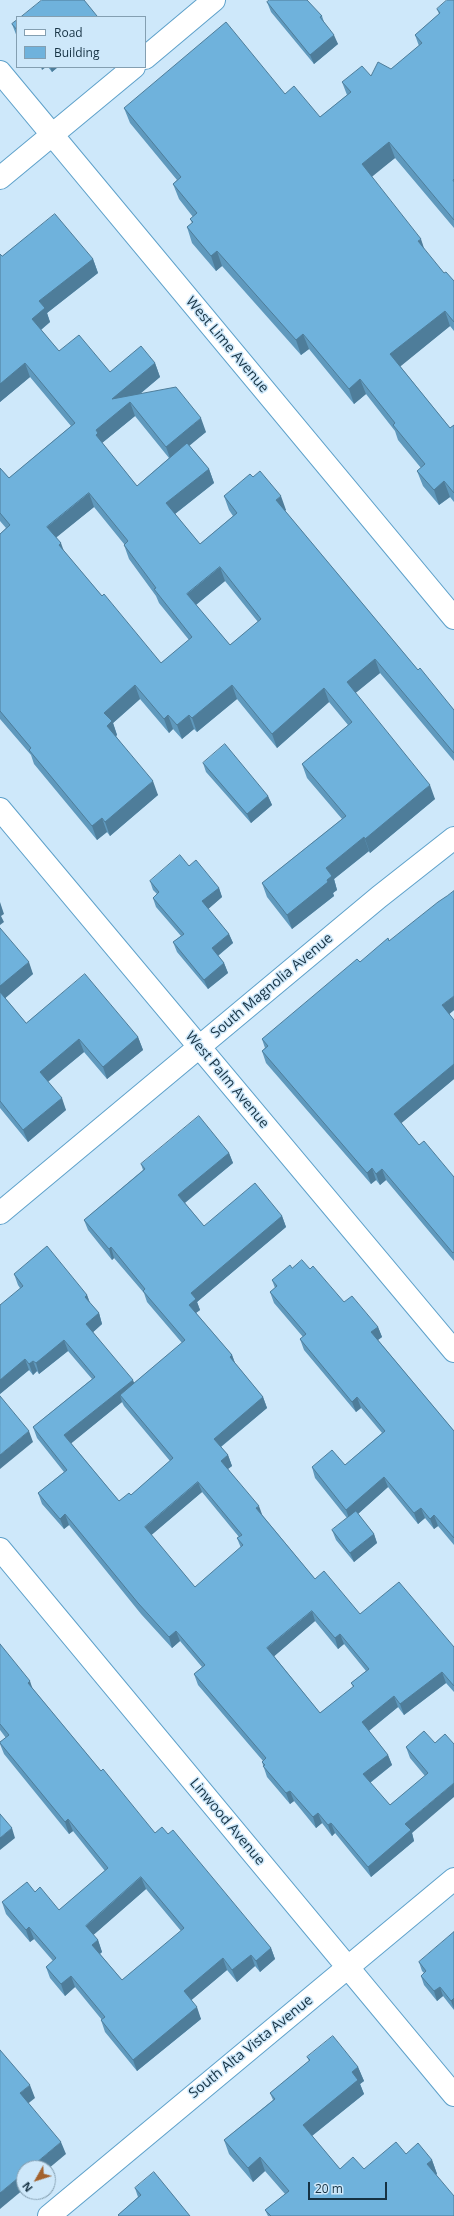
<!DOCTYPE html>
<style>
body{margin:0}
#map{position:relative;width:454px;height:2216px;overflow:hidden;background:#cee8fa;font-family:"Open Sans",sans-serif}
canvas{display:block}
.legend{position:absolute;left:16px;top:16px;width:130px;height:52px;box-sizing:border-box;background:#cee8fa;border:1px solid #849fb1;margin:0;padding:5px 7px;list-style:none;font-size:12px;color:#163243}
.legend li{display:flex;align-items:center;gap:8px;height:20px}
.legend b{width:20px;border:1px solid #849fb1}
.north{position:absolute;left:16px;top:2160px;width:40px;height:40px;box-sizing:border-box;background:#cee8fa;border:1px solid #849fb1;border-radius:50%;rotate:231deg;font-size:11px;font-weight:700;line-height:16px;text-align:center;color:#163243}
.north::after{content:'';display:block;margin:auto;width:14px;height:18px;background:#a3622d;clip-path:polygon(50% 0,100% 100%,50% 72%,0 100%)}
.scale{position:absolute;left:308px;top:2182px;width:79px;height:18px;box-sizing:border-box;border:2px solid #163243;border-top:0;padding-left:5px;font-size:12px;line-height:14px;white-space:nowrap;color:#163243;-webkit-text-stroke:3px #cee8fa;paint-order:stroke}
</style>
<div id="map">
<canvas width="454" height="2216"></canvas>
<ul class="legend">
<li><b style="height:5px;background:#fff"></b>Road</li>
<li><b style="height:11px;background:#6fb2dc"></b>Building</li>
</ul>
<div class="north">N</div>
<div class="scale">20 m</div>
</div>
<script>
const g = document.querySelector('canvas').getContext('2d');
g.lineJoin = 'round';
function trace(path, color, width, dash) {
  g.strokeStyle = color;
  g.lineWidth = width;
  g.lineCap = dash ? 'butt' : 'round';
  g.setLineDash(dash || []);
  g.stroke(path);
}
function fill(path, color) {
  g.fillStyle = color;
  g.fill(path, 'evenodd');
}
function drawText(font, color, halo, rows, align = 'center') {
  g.font = font + ' "Open Sans",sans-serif';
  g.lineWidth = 3;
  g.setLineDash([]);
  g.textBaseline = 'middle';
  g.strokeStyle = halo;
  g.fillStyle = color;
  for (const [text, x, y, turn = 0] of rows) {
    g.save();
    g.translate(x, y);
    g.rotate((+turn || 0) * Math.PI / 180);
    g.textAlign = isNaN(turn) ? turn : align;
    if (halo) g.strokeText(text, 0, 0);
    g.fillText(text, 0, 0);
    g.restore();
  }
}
const minor = new Path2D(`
 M 145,58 L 214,0
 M 0,72 L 454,618
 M 0,178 L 134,67
 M 0,809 L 454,1351
 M 0,1213 L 379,897 L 454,838
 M 0,1549 L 454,2095
 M 49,2216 L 454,1879`);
trace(minor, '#5ea1ca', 24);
trace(minor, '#fff', 22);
fill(new Path2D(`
 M 454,0 L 454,228 L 395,158 L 371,176 L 424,250 L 444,273 L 454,281 L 454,331 L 450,326 L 400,366 L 450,428 L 454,425 L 454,502 L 450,497 L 439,505 L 423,486 L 417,471 L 421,468 L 398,440 L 395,431 L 366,394 L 354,404 L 309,349 L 301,355 L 222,266 L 216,271 L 192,243 L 187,227 L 192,223 L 190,219 L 193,217 L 179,199 L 173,184 L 177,180 L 130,123 L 124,108 L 285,94 L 320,117 L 347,95 L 342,82 L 371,76 L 391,69 L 419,46 L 415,35 L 439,14 L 437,9 Z
 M 267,2 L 322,16 L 324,22 L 338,44 L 314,64 L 271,12 Z
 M 17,20 L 17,37 L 12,24 Z
 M 48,67 L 58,67 L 52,72 Z
 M 0,254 L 2,256 L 93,259 L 98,273 L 47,313 L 50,322 L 41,330 L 59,351 L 110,372 L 155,363 L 160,377 L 140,394 L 206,432 L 189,445 L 209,469 L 214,483 L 175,514 L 200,544 L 233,516 L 229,510 L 224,496 L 253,477 L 286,510 L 285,511 L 418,670 L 454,710 L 454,761 L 380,673 L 355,693 L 435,799 L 370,853 L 369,851 L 334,879 L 337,890 L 333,893 L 334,896 L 292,929 L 267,897 L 262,883 L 342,819 L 307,778 L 302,764 L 348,725 L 329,702 L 277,748 L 237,699 L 197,732 L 194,729 L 182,739 L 173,729 L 169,733 L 140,699 L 113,723 L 117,735 L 116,736 L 158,795 L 110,836 L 107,832 L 97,840 L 34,764 L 31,755 L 0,719 L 0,534 L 6,528 L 0,521 L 0,468 L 9,478 L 71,426 L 30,377 L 0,402 ZM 135,416 L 169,458 L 137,486 L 102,443 ZM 94,507 L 124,544 L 124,545 L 129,559 L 156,596 L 159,603 L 189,640 L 161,663 L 102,596 L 63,550 L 56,537 ZM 225,581 L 258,622 L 230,645 L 196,605 Z
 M 203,763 L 268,796 L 272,805 L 251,823 L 206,772 Z
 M 189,866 L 219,888 L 222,897 L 208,909 L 229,934 L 233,943 L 218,956 L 224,963 L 228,973 L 208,989 L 177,952 L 173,942 L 181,936 L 156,907 L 153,898 L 157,894 L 153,890 L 150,881 Z
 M 0,928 L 33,974 L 5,998 L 26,1023 L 138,1037 L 143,1050 L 107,1079 L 84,1052 L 48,1082 L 66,1110 L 28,1142 L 0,1108 Z
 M 360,962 L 454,1010 L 449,1014 L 454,1020 L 454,1079 L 401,1123 L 419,1145 L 454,1177 L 454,1261 L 386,1180 L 380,1185 L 376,1180 L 371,1184 L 266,1063 L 262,1051 L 265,1048 L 262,1039 Z
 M 229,1153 L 233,1163 L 185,1203 L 204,1226 L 282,1216 L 286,1227 L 197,1302 L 200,1310 L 196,1313 L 232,1355 L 235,1363 L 263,1397 L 267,1408 L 221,1447 L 228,1455 L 232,1466 L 228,1469 L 263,1516 L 315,1579 L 360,1614 L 454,1647 L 454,1692 L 446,1683 L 404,1715 L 398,1707 L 369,1731 L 388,1755 L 392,1765 L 370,1783 L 390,1805 L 425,1776 L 410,1758 L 406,1747 L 435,1743 L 445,1734 L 412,1833 L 414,1841 L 371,1877 L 335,1833 L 332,1836 L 322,1823 L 316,1828 L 294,1801 L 290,1804 L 267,1777 L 262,1762 L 263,1761 L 198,1685 L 194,1674 L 202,1667 L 180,1641 L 172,1648 L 141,1614 L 69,1525 L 64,1529 L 42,1504 L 38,1493 L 64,1472 L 37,1438 L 33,1427 L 92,1379 L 68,1351 L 39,1374 L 37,1371 L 33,1375 L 29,1370 L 0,1394 L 20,1288 L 18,1285 L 14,1274 L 87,1295 L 90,1303 L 99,1313 L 102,1324 L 93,1332 L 134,1383 L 182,1343 L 147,1302 L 144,1293 L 114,1258 L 112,1260 L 88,1230 L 84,1220 L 143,1170 L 141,1164 ZM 122,1402 L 124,1406 L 170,1461 L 131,1495 L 119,1501 L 71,1443 ZM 202,1492 L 239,1537 L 237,1538 L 241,1548 L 195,1587 L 151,1535 ZM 315,1621 L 338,1649 L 344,1644 L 366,1671 L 351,1683 L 353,1687 L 320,1713 L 274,1656 Z
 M 292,1268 L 310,1269 L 344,1302 L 378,1327 L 382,1337 L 378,1340 L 454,1431 L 454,1545 L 438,1526 L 434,1529 L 425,1518 L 418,1524 L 388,1487 L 358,1514 L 374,1534 L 377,1543 L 354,1562 L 336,1540 L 332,1530 L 347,1518 L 315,1478 L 312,1467 L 345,1465 L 382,1433 L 361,1408 L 356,1412 L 304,1350 L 300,1339 L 303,1337 L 274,1303 L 270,1292 L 275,1288 L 272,1280 Z
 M 0,1644 L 33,1689 L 101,1771 L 155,1833 L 168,1834 L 271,1948 L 275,1959 L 260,1972 L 255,1966 L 237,1982 L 227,1970 L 191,2000 L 201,2019 L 137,2071 L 105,2032 L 101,2020 L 102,2020 L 75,1987 L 65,1996 L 50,1978 L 46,1967 L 53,1961 L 34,1939 L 30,1942 L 6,1914 L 2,1902 L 35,1892 L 59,1910 L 105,1871 L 73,1831 L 69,1834 L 4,1754 L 0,1744 L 0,1742 L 6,1738 L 0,1730 ZM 146,1889 L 181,1931 L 122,1980 L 100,1954 L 102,1952 L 98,1940 L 93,1935 Z
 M 454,1932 L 454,2010 L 443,1996 L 437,2001 L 424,1985 L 421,1976 L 424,1973 L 422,1971 L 419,1962 Z
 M 307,2057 L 358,2067 L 364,2081 L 360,2084 L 364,2094 L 312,2136 L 340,2169 L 364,2169 L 406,2154 L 432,2160 L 437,2174 L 436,2175 L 454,2216 L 268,2216 L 265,2210 L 285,2194 L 265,2171 L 253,2182 L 229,2154 L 224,2140 L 273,2100 L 270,2093 L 309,2061 Z
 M 135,2188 L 190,2216 L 118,2216 L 118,2215 L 138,2197 Z`), '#5f99bd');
fill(new Path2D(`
 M 334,35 L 338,44 L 314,64 L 310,55 Z
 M 41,67 L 46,67 L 42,70 Z
 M 50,67 L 58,67 L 52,72 Z
 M 389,142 L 395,158 L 368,180 L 362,164 Z
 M 421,239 L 426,254 L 418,241 Z
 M 217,251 L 222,266 L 216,271 L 211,256 Z
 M 93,259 L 98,273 L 47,313 L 50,322 L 37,333 L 32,319 L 39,301 Z
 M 445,311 L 450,326 L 396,370 L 390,354 Z
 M 303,334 L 309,349 L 301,355 L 296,340 Z
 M 25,363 L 30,377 L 0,402 L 0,384 Z
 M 155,363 L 160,377 L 117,413 L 112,399 Z
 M 360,379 L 366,394 L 354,404 L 349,389 Z
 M 130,402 L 135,416 L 102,443 L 96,435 L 96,430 Z
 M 201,418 L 206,432 L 171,461 L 166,447 Z
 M 209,469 L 214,483 L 171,517 L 166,503 Z
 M 444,481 L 450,497 L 439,505 L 434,490 Z
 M 89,493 L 94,507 L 52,541 L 47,527 Z
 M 281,496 L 286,510 L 281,514 L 276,500 Z
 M 61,543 L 66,557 L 59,545 Z
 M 220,567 L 225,581 L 192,608 L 187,594 Z
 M 375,659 L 380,673 L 352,696 L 347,682 Z
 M 135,685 L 140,699 L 113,723 L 117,735 L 112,740 L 107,726 L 104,713 Z
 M 232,685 L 237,699 L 197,732 L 192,718 Z
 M 324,688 L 329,702 L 277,748 L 272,734 Z
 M 168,715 L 173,729 L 169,733 L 164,719 Z
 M 189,715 L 194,729 L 182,739 L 177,725 Z
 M 153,781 L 158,795 L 110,836 L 105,822 Z
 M 430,785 L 435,799 L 370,853 L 365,839 Z
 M 268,796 L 272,805 L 251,823 L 247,814 Z
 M 102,818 L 107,832 L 97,840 L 92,826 Z
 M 364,837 L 369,851 L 334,879 L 337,890 L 333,893 L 334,896 L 292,929 L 287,915 L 327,880 L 326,868 Z
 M 219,888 L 222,897 L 206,911 L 202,901 Z
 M 0,902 L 4,914 L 1,916 L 4,922 L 0,925 Z
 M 229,934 L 233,943 L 215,958 L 212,948 Z
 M 29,962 L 33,974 L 2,1001 L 0,996 L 0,986 Z
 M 224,963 L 228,973 L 208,989 L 204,980 Z
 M 454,996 L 454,1010 L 446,1017 L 442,1005 Z
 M 138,1037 L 143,1050 L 107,1079 L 103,1067 Z
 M 79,1039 L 84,1052 L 45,1084 L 40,1072 Z
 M 454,1064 L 454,1079 L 398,1126 L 394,1114 Z
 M 62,1098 L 66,1110 L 28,1142 L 23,1130 Z
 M 229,1153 L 233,1163 L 182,1205 L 178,1195 Z
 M 372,1168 L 376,1180 L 371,1184 L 367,1173 Z
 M 382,1169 L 386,1180 L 380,1185 L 376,1174 Z
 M 282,1216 L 286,1227 L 197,1302 L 200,1310 L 193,1315 L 189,1305 L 191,1293 Z
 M 111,1247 L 114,1258 L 112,1260 L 109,1249 Z
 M 87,1295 L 91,1306 L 85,1297 Z
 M 99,1313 L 102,1324 L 90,1335 L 86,1324 Z
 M 378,1327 L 382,1337 L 375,1342 L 371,1332 Z
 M 64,1340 L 68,1351 L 39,1374 L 36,1363 Z
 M 232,1355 L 236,1366 L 230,1357 Z
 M 25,1359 L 29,1370 L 0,1394 L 0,1380 Z
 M 33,1361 L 37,1371 L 33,1375 L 29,1364 Z
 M 133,1380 L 137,1390 L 120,1395 L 122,1402 L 68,1446 L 64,1435 Z
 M 263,1397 L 267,1408 L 218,1449 L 214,1439 Z
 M 357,1397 L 361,1408 L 356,1412 L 352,1402 Z
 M 29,1431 L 33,1442 L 0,1469 L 0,1455 Z
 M 228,1455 L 232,1466 L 225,1471 L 221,1461 Z
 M 384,1477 L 388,1487 L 350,1521 L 346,1510 Z
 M 198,1482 L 202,1492 L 148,1538 L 145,1527 Z
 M 259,1506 L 263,1517 L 256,1508 Z
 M 421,1508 L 425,1518 L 418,1524 L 414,1513 Z
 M 65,1514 L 69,1525 L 64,1529 L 60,1519 Z
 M 434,1515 L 438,1526 L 434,1529 L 430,1519 Z
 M 374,1534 L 377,1543 L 354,1562 L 350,1553 Z
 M 312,1611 L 315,1621 L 271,1659 L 267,1648 Z
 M 176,1631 L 180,1641 L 172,1648 L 169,1637 Z
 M 340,1634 L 344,1644 L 338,1649 L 335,1638 Z
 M 442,1672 L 446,1683 L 404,1715 L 400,1704 Z
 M 30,1681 L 34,1693 L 28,1683 Z
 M 394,1696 L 398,1707 L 366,1733 L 362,1722 Z
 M 388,1755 L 392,1765 L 367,1785 L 363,1774 Z
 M 454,1783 L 454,1797 L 412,1833 L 414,1841 L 371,1877 L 368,1867 L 405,1824 Z
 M 290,1791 L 294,1801 L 290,1804 L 286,1793 Z
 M 318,1813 L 322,1823 L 316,1828 L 313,1817 Z
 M 68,1819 L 73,1831 L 69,1834 L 65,1822 Z
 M 331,1823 L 335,1833 L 332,1836 L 328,1825 Z
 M 12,1828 L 15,1838 L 0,1850 L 0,1838 Z
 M 141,1877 L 146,1889 L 90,1938 L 86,1926 Z
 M 29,1927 L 34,1939 L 30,1942 L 26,1930 Z
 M 98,1940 L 102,1952 L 96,1957 L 92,1945 Z
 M 271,1948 L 275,1959 L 260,1972 L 256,1961 Z
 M 251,1955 L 255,1966 L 237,1982 L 232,1970 Z
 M 223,1958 L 227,1970 L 188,2003 L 184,1991 Z
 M 71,1976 L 75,1987 L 65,1996 L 61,1984 Z
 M 440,1987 L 443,1996 L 437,2001 L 434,1991 Z
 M 454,1998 L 454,2009 L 451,2001 Z
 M 197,2007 L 201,2019 L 137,2071 L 133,2060 Z
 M 358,2067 L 364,2081 L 360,2084 L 364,2094 L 308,2139 L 303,2125 L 352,2072 Z
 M 30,2085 L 35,2098 L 25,2106 L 20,2093 Z
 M 61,2142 L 66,2154 L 48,2169 L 48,2168 L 30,2168 Z
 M 260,2157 L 265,2171 L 253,2182 L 248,2168 Z
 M 432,2160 L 437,2174 L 432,2178 L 427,2164 Z
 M 24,2173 L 24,2189 L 0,2209 L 0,2193 Z`), '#4e7d9a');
const building = new Path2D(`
 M 42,0 L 84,0 L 97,16 L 95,17 L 21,17 Z
 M 270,0 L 307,0 L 322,16 L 320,17 L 334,35 L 310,55 L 267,2 Z
 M 447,0 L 454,0 L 454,179 L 453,180 L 454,182 L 454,220 L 389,142 L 362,164 L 421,239 L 418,241 L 444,273 L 446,272 L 454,281 L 454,322 L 445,311 L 390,354 L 450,428 L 454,425 L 454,493 L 444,481 L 434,490 L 417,471 L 425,464 L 393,425 L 395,423 L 360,379 L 349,389 L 303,334 L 296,340 L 217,251 L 211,256 L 187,227 L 193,222 L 190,219 L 197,213 L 173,184 L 181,177 L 124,108 L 226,22 L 285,94 L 294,86 L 320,117 L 351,92 L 342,82 L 362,66 L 371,76 L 378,62 L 391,69 L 422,43 L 415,35 L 440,13 L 437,9 Z
 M 17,20 L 17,30 L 12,24 Z
 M 55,214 L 93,259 L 39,301 L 45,308 L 32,319 L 59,351 L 79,335 L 110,372 L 141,346 L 155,363 L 112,399 L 176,387 L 201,418 L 166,447 L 130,402 L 96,430 L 98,433 L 96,435 L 137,486 L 187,443 L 209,469 L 166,503 L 200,544 L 237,513 L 224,496 L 250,474 L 253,477 L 260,471 L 281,496 L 276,500 L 418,670 L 420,668 L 454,710 L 454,753 L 375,659 L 347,682 L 430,785 L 365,839 L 364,837 L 326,868 L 332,876 L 327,880 L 328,882 L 287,915 L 262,883 L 346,816 L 302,764 L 352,722 L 324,688 L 272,734 L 232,685 L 192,718 L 189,715 L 177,725 L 168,715 L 164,719 L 135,685 L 104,713 L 112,721 L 107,726 L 153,781 L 105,822 L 102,818 L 92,826 L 29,750 L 31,748 L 0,711 L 0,534 L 10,525 L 0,513 L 0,468 L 9,478 L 75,423 L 25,363 L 0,384 L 0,254 L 2,256 ZM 89,493 L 128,541 L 124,545 L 156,588 L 154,589 L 192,637 L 161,663 L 104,594 L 102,596 L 59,545 L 61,543 L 47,527 ZM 220,567 L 261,619 L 230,645 L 187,594 Z
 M 225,744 L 268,796 L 247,814 L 203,763 Z
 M 180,855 L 189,866 L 196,860 L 219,888 L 202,901 L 229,934 L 212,948 L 224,963 L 204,980 L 173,942 L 184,934 L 153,898 L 159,892 L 150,881 Z
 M 454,891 L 454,996 L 442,1005 L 454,1020 L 454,1064 L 394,1114 L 419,1145 L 424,1141 L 454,1177 L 454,1252 L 453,1253 L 382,1169 L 376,1174 L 372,1168 L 367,1173 L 262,1051 L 268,1046 L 262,1039 L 357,959 L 360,962 L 388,938 L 389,941 L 438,902 L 447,896 Z
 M 0,928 L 29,962 L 0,986 Z
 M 85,974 L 138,1037 L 103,1067 L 79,1039 L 40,1072 L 62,1098 L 23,1130 L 0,1101 L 0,992 L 26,1023 Z
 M 199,1116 L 229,1153 L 178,1195 L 204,1226 L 255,1183 L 282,1216 L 191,1293 L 196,1299 L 189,1305 L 232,1355 L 230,1357 L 263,1397 L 214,1439 L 228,1455 L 221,1461 L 259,1506 L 256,1508 L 315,1579 L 324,1571 L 360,1614 L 399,1582 L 454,1647 L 454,1686 L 442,1672 L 400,1704 L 394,1696 L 362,1722 L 388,1755 L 363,1774 L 390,1805 L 428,1773 L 406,1747 L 424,1731 L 435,1743 L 445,1734 L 454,1744 L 454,1783 L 405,1824 L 411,1830 L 368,1867 L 331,1823 L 328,1825 L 318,1813 L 313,1817 L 290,1791 L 286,1793 L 263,1766 L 265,1765 L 262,1762 L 266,1758 L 194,1674 L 205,1665 L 176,1631 L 169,1637 L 138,1603 L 65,1514 L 60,1519 L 38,1493 L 67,1470 L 33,1427 L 95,1377 L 64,1340 L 36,1363 L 33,1361 L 29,1364 L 25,1359 L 0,1380 L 0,1305 L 23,1286 L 14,1274 L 47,1246 L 87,1295 L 85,1297 L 99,1313 L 86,1324 L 133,1380 L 64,1435 L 119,1501 L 129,1493 L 131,1495 L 173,1458 L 120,1395 L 185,1340 L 143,1291 L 145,1289 L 111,1247 L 109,1249 L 84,1220 L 145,1169 L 141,1164 ZM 198,1482 L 242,1535 L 237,1538 L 243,1545 L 195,1587 L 145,1527 ZM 312,1611 L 335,1638 L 340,1634 L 369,1669 L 351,1683 L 354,1686 L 320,1713 L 267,1648 Z
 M 302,1260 L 310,1269 L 313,1266 L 344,1302 L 352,1296 L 378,1327 L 371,1332 L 454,1431 L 454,1538 L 434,1515 L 430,1519 L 421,1508 L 414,1513 L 384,1477 L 346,1510 L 312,1467 L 332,1450 L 345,1465 L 385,1431 L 357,1397 L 352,1402 L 300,1339 L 306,1334 L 270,1292 L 277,1286 L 272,1280 L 290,1265 L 292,1268 Z
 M 0,1396 L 29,1431 L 0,1455 Z
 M 356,1511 L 374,1534 L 350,1553 L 332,1530 Z
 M 0,1644 L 30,1681 L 28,1683 L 101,1771 L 103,1769 L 155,1833 L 162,1827 L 168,1834 L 173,1830 L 271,1948 L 256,1961 L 251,1955 L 232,1970 L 223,1958 L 184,1991 L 197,2007 L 133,2060 L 101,2020 L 105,2017 L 71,1976 L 61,1984 L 46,1967 L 56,1958 L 29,1927 L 26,1930 L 2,1902 L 27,1882 L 35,1892 L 40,1887 L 59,1910 L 108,1868 L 68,1819 L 65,1822 L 0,1743 L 0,1742 L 9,1735 L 0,1724 ZM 141,1877 L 184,1928 L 122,1980 L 92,1945 L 98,1940 L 86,1926 Z
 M 0,1814 L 12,1828 L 0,1838 Z
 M 454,1932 L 454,1998 L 451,2001 L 440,1987 L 434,1991 L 421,1976 L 426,1971 L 419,1962 Z
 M 333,2036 L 358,2067 L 352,2072 L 358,2080 L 303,2125 L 340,2169 L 353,2157 L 364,2169 L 396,2142 L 406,2154 L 418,2143 L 432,2160 L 427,2164 L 454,2196 L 454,2216 L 271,2216 L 265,2210 L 289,2191 L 260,2157 L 248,2168 L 224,2140 L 275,2099 L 270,2093 L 310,2060 L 307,2057 Z
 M 0,2050 L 30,2085 L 20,2093 L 61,2142 L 30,2168 L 24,2168 L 24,2173 L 0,2193 Z
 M 154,2172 L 190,2216 L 119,2216 L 118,2215 L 141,2195 L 135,2188 Z`);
fill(building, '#6fb2dc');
trace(building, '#4e7d9a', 1);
drawText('14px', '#163243', '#cee8fa', [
 ["West Lime Avenue",227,345,50],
 ["South Magnolia Avenue",272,986,-40],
 ["West Palm Avenue",227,1080,50],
 ["Linwood Avenue",227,1822,50],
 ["South Alta Vista Avenue",251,2047,-39]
]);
</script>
